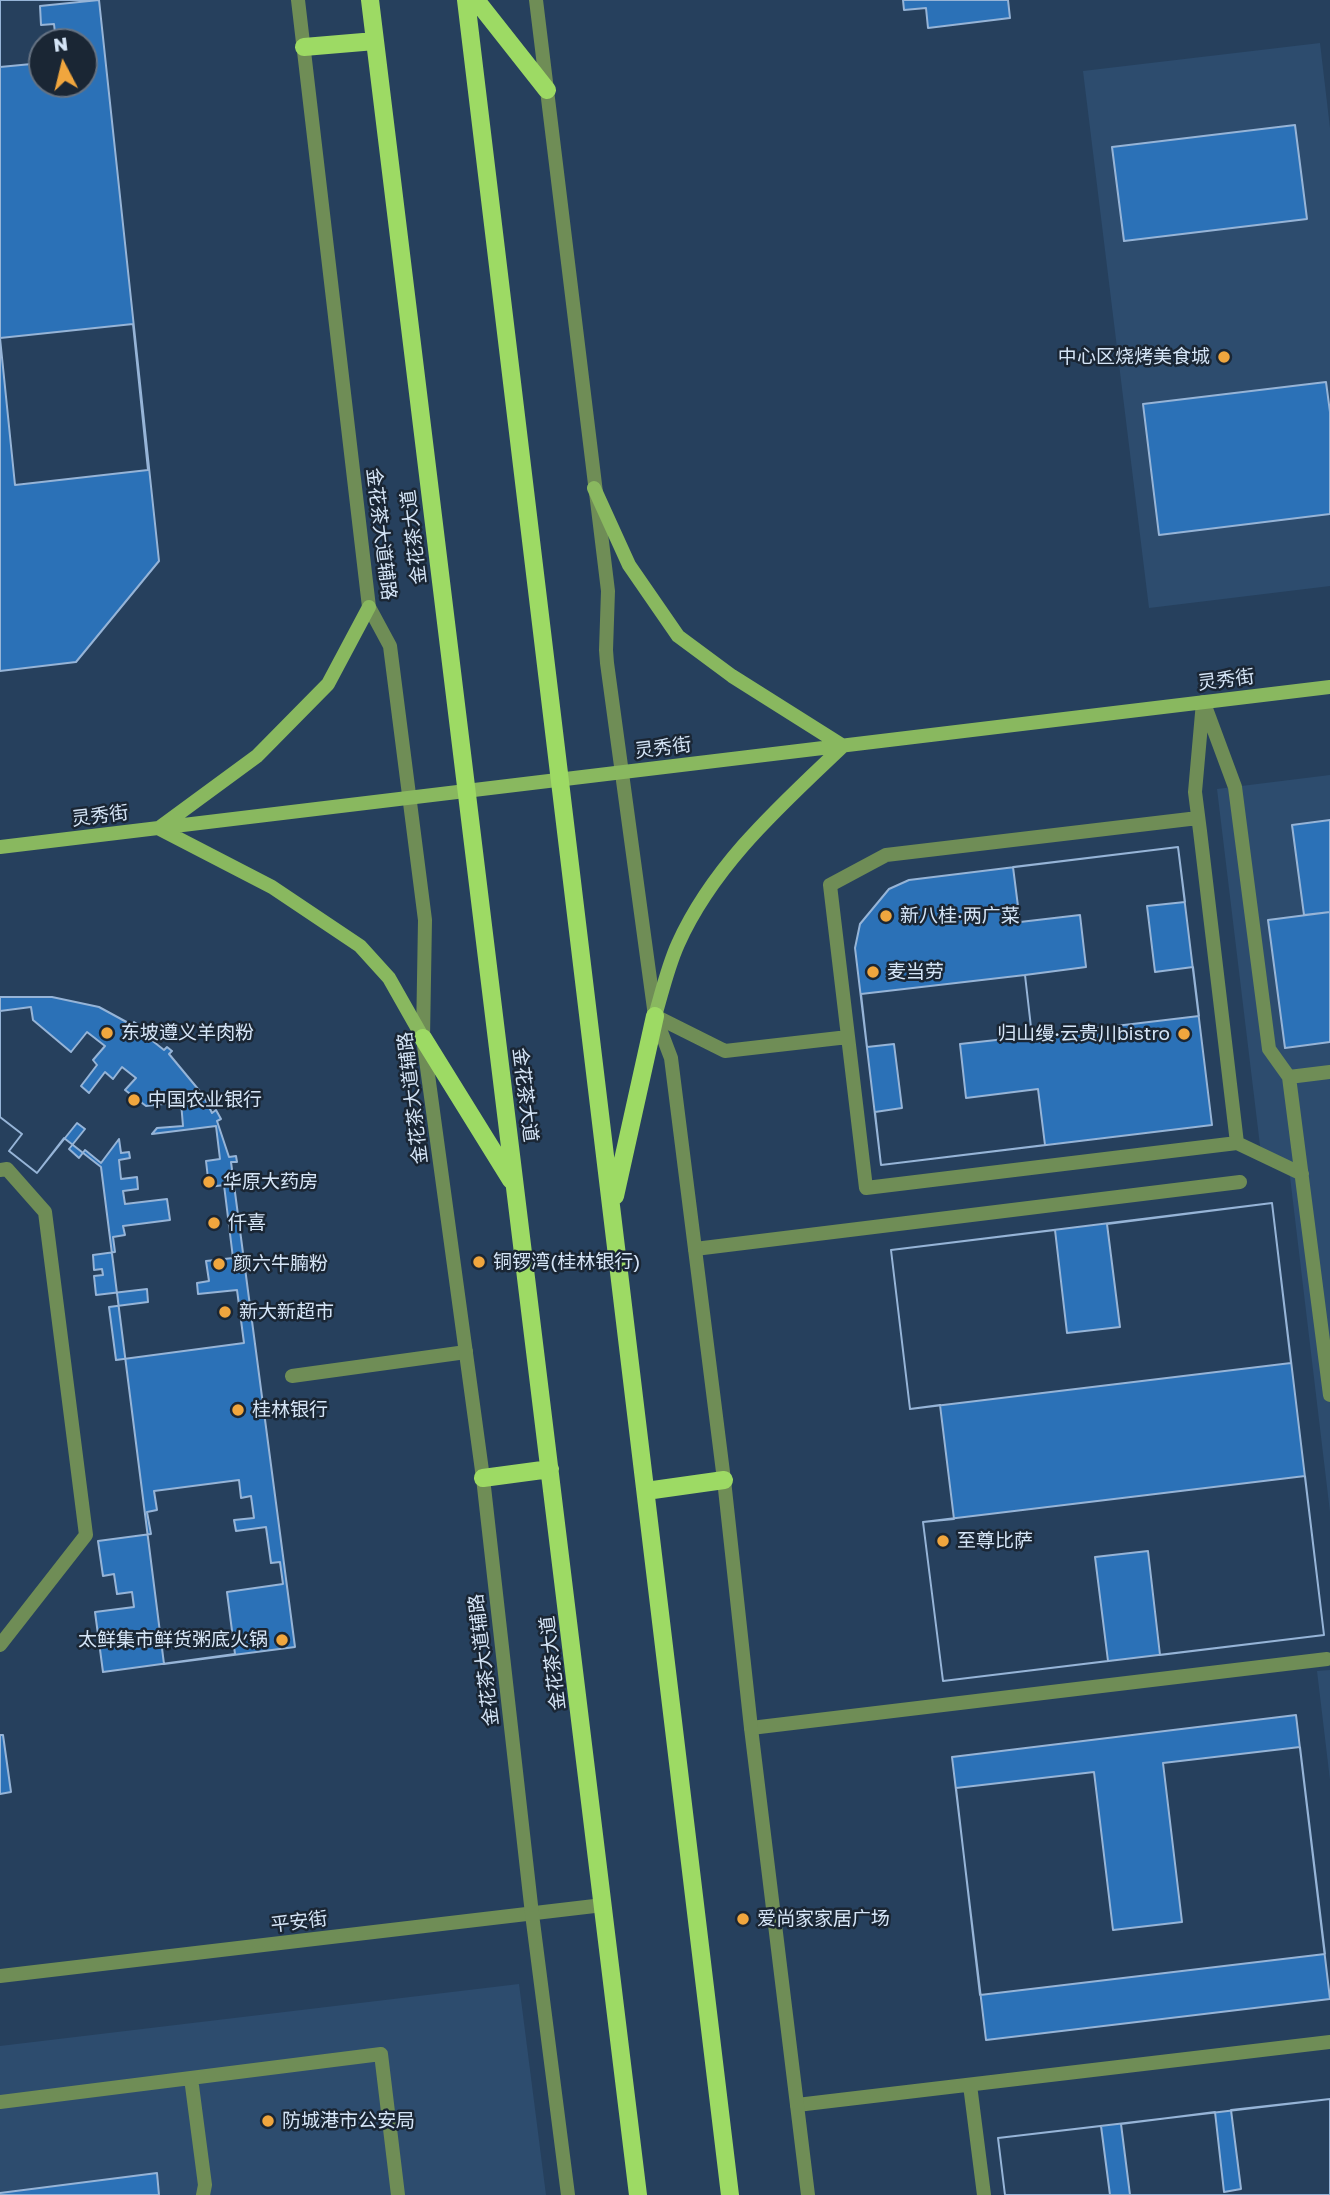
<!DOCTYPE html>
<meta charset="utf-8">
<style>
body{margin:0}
#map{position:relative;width:1330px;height:2195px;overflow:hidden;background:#26405d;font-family:"Golos Text",sans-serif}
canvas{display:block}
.north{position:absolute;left:28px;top:28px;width:70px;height:70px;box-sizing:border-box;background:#1a2634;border:2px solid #657282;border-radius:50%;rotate:353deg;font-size:19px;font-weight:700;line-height:28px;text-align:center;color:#d5e5f7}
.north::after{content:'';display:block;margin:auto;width:24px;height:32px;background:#f0a63e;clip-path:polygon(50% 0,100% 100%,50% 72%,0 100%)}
</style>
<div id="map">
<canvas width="1330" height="2195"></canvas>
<div class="north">N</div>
</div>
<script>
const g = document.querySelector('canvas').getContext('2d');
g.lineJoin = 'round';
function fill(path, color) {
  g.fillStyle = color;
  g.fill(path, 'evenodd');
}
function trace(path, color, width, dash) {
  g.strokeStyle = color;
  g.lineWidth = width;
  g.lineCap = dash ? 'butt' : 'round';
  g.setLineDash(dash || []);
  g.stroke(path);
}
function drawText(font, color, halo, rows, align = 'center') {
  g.font = font + ' "Golos Text","Noto Sans SC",sans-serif';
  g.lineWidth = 5;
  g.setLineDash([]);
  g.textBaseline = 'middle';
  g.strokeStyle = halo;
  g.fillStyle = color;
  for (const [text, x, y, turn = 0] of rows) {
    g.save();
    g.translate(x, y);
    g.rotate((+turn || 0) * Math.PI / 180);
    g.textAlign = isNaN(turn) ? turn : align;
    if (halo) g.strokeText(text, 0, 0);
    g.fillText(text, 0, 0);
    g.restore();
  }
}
fill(new Path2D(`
 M 1320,43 L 1330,128 L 1330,586 L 1149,608 L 1083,71 Z
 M 1330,775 L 1330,1512 L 1288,1160 L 1262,1162 L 1217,789 Z
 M 1330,1670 L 1330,1780 L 1317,1671 Z
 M 519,1984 L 546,2195 L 0,2195 L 0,2046 Z`), '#2d4c6e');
const building = new Path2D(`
 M 0,0 L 99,0 L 40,6 L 41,25 L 54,24 L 56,42 L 42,42 L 42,63 L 0,67 Z
 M 0,0 L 99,0 L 159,561 L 76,662 L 0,671 ZM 42,42 L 84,42 L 84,84 L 42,84 Z
 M 903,0 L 1008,0 L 1010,18 L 928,28 L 926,8 L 904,10 Z
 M 1295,125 L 1307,219 L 1124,241 L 1112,147 Z
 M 133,324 L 148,470 L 15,485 L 0,338 Z
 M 1326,382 L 1330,412 L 1330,514 L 1159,535 L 1143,404 Z
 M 1330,820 L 1330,912 L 1304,915 L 1292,825 Z
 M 1178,847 L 1212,1125 L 881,1165 L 855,948 L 860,924 L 889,889 L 909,880 Z
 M 1178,847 L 1185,902 L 1147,906 L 1155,972 L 1193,967 L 1199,1016 L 1032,1036 L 1025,975 L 1086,967 L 1080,915 L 1020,922 L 1013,867 Z
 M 1330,912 L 1330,1042 L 1285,1048 L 1268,920 Z
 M 1025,975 L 1032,1036 L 960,1044 L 966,1098 L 1038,1089 L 1045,1145 L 881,1165 L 875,1112 L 902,1108 L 894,1044 L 867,1047 L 861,994 Z
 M 0,997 L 52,997 L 99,1007 L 132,1025 L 134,1022 L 137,1024 L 135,1027 L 164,1050 L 167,1047 L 172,1051 L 169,1054 L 203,1095 L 212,1113 L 216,1110 L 221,1119 L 217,1121 L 229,1157 L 236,1156 L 237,1162 L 231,1162 L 295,1647 L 164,1664 L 101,1167 L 64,1138 L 37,1173 L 9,1151 L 22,1134 L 0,1117 Z
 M 31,1007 L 33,1020 L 71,1052 L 87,1032 L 105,1046 L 93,1060 L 97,1065 L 81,1086 L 89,1093 L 105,1072 L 113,1079 L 122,1067 L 136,1078 L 125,1090 L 146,1106 L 181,1102 L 183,1126 L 157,1128 L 152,1134 L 216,1126 L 220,1159 L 206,1161 L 209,1187 L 224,1185 L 233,1258 L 206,1261 L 209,1281 L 197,1283 L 198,1294 L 237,1290 L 244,1343 L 116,1360 L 109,1307 L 148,1302 L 147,1289 L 96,1295 L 94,1276 L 103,1275 L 102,1269 L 94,1270 L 93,1255 L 115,1252 L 113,1237 L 125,1235 L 123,1226 L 170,1220 L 167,1199 L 125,1204 L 123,1191 L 138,1189 L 137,1177 L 121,1179 L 119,1160 L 130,1158 L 129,1152 L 121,1153 L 119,1139 L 101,1163 L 85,1150 L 79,1158 L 69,1149 L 85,1129 L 77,1123 L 37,1173 L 9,1151 L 22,1134 L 0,1117 L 0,1011 Z
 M 1272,1203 L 1291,1363 L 910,1409 L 891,1250 L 1055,1230 L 1067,1333 L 1120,1327 L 1107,1224 Z
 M 1272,1203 L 1324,1635 L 943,1681 L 923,1522 L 954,1519 L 940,1405 L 910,1409 L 891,1250 Z
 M 1305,1476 L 1324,1635 L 1160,1655 L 1148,1551 L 1095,1557 L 1108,1661 L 943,1681 L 923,1522 Z
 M 239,1480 L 241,1498 L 251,1496 L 254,1518 L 234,1520 L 236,1531 L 266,1527 L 271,1563 L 280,1562 L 283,1584 L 227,1592 L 235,1654 L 103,1672 L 95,1612 L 134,1607 L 132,1592 L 117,1594 L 114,1574 L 103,1576 L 98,1541 L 151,1534 L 147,1512 L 157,1510 L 154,1491 Z
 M 1296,1715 L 1330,1999 L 986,2040 L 952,1757 Z
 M 0,1735 L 3,1735 L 11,1792 L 0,1794 Z
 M 1300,1747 L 1325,1954 L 980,1995 L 956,1788 L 1094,1772 L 1113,1930 L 1182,1922 L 1163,1763 Z
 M 1330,2099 L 1330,2195 L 1005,2195 L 998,2138 Z
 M 1330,2099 L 1330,2195 L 1130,2195 L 1121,2124 L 1215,2112 L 1224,2192 L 1241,2189 L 1231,2110 Z
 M 1101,2126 L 1110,2195 L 1005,2195 L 998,2138 Z
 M 157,2173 L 159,2195 L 0,2195 L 0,2193 Z`);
fill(building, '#2b71b7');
trace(building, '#96b4d7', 2);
trace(new Path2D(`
 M 1205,706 L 1235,787 L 1269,1049 L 1289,1077 L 1330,1395
 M 1198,818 L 886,855 L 830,885 L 866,1188 L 1237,1143 L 1200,831 L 1195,792 L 1203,702
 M 655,1016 L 725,1051 L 848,1037
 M 1289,1077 L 1330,1072
 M 1237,1143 L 1302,1174
 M 0,1170 L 7,1169 L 45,1212 L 86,1535 L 0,1645
 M 695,1249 L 1240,1182
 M 292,1376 L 466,1352
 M 751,1728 L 1327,1659
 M 191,2078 L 205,2185 L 203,2195
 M 970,2085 L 984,2195
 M 0,2102 L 381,2054 L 398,2195
 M 797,2105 L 1330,2042`), '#6f8d56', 14);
trace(new Path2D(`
 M 0,1976 L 603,1905`), '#6f8d56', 14);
trace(new Path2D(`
 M 298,0 L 369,607 L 390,646 L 425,920 L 423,1038 L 483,1478 L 532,1914 L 568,2195
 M 536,0 L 608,591 L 606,650 L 607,663 L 655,1016 L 671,1058 L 724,1480 L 751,1728 L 808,2195`), '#6f8d56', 14);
trace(new Path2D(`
 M 594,488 L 629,565 L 678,636 L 732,676 L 843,746
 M 158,828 L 272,887 L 360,946 L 389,978 L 423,1038
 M 159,828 L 257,756 L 328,684 L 369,607
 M 0,847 L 1330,687
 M 655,1016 C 662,992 668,966 678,944 C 714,864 781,805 843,746`), '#89b85f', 14);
trace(new Path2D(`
 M 370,0 L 638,2195
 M 466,0 L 730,2195
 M 476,0 L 547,90
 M 304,47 L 375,41
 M 423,1038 L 511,1180
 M 615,1196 L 655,1016
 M 483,1478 L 550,1469
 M 646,1491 L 724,1480`), '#9dda64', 18);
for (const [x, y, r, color] of [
 [1224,357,7,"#f0a63e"],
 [886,916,7,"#f0a63e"],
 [873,972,7,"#f0a63e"],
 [107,1033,7,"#f0a63e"],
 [1184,1034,7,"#f0a63e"],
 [134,1100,7,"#f0a63e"],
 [209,1182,7,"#f0a63e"],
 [214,1223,7,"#f0a63e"],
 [479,1262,7,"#f0a63e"],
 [219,1264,7,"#f0a63e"],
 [225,1312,7,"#f0a63e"],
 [238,1410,7,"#f0a63e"],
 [943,1541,7,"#f0a63e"],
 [282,1640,7,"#f0a63e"],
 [743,1919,7,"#f0a63e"],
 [268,2121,7,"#f0a63e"]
]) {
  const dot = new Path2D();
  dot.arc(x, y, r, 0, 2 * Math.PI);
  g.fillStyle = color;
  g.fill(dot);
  trace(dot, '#1a2634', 2.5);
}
drawText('19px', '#d5e5f7', '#1a2634', [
 ["中心区烧烤美食城",1210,357,"right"],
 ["新八桂·两广菜",900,916],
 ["麦当劳",887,972],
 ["东坡遵义羊肉粉",121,1033],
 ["归山缦·云贵川bistro",1170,1034,"right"],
 ["中国农业银行",148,1100],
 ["华原大药房",223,1182],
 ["仟喜",228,1223],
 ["铜锣湾(桂林银行)",493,1262],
 ["颜六牛腩粉",233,1264],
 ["新大新超市",239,1312],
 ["桂林银行",252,1410],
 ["至尊比萨",957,1541],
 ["太鲜集市鲜货粥底火锅",268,1640,"right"],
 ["爱尚家家居广场",757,1919],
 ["防城港市公安局",282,2121]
], 'left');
drawText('19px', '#d5e5f7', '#1a2634', [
 ["金花茶大道辅路",381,534,83],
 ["金花茶大道",414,537,-97],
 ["灵秀街",1226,680,-7],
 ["灵秀街",663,748,-7],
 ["灵秀街",100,816,-7],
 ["金花茶大道",525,1095,83],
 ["金花茶大道辅路",413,1098,-97],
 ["金花茶大道辅路",484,1660,-97],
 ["金花茶大道",553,1663,-97],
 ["平安街",299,1922,-7]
]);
</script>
